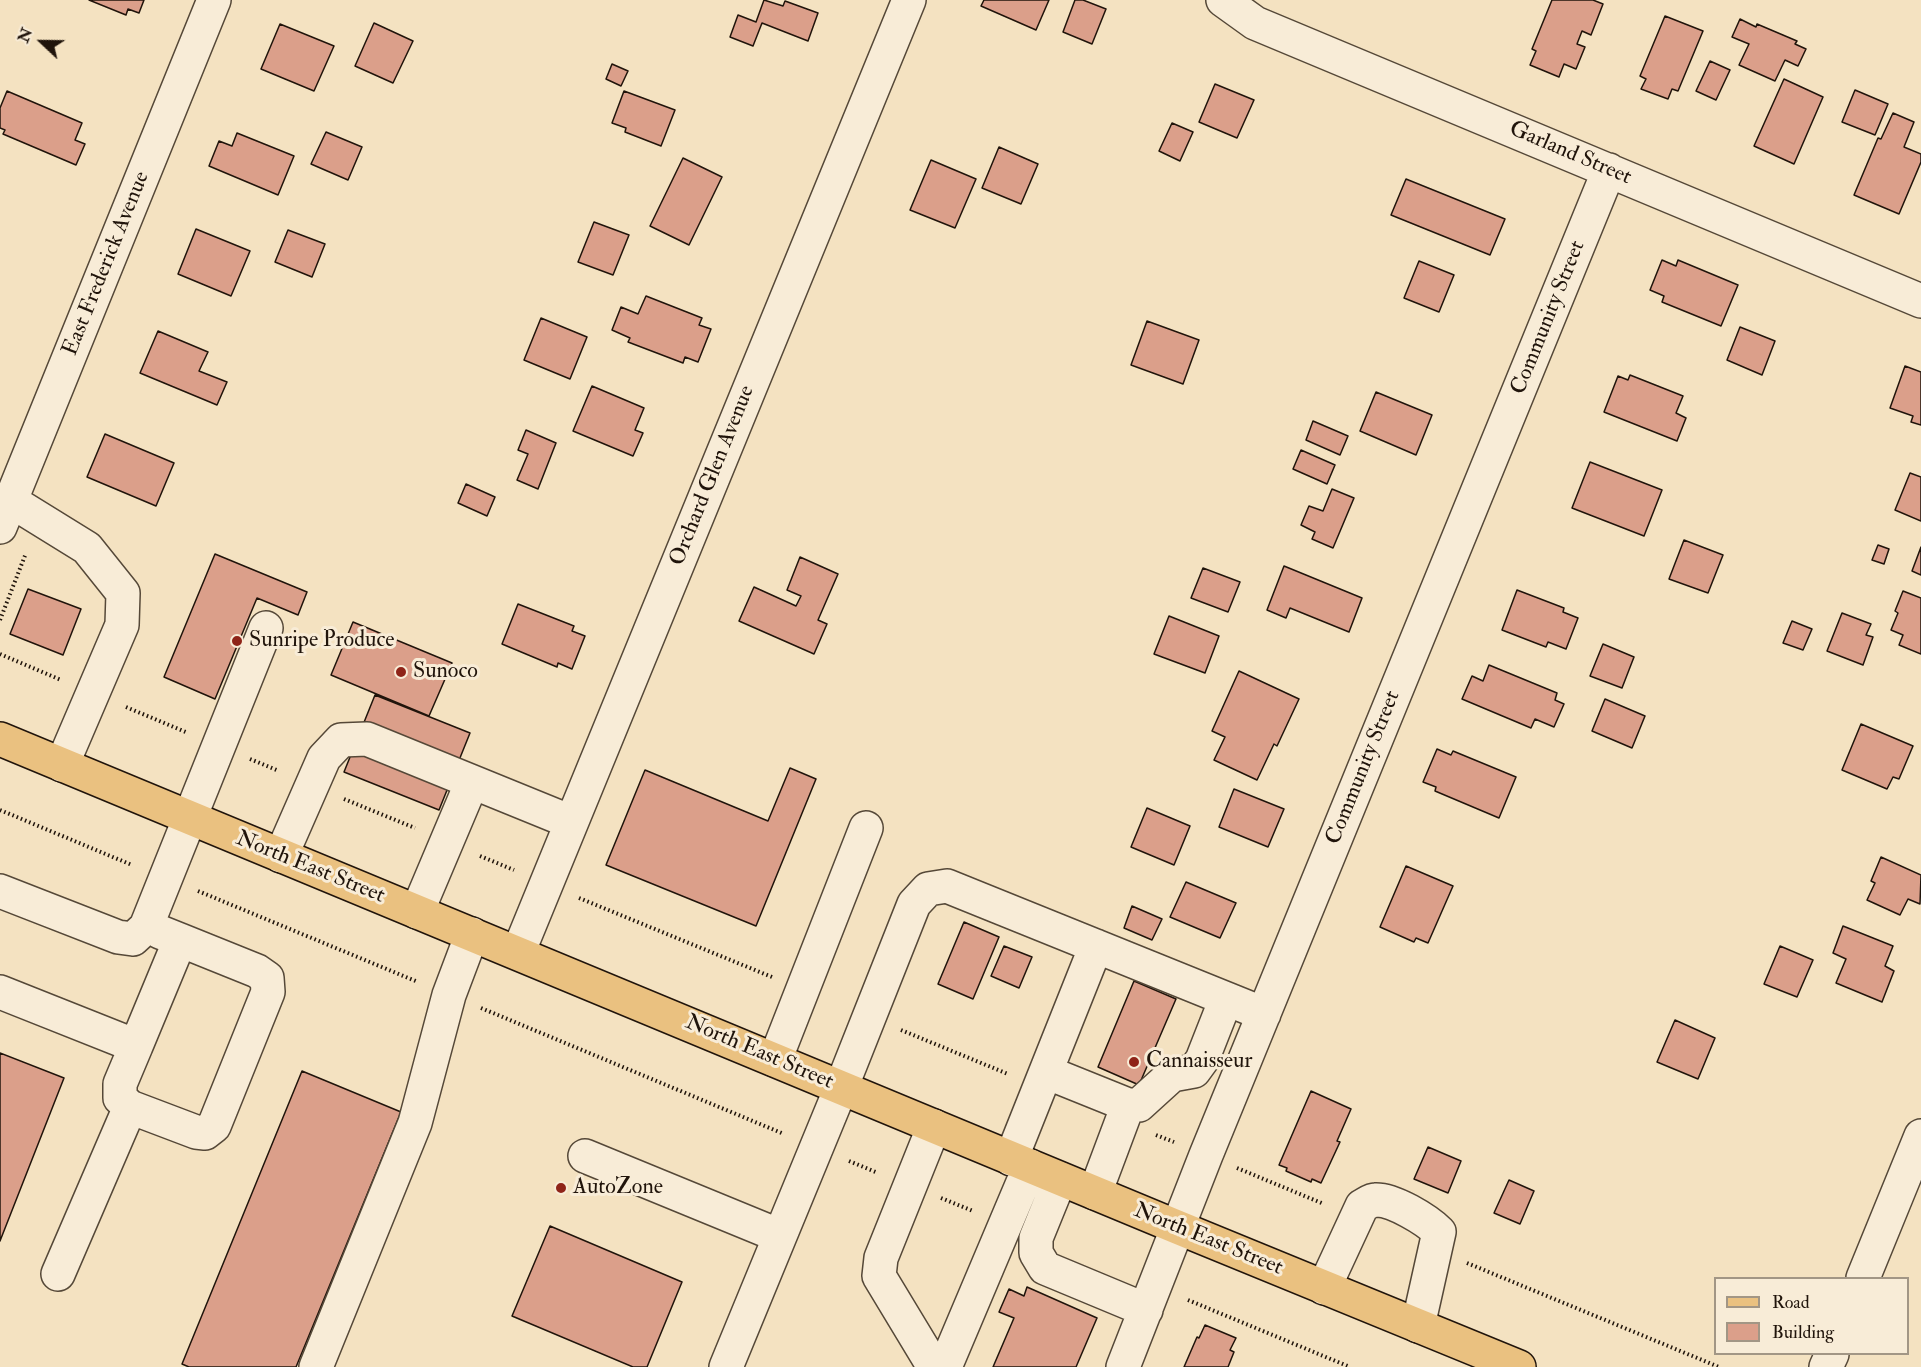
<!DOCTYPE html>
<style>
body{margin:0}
#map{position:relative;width:1921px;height:1367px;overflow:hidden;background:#f4e2c1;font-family:"IM FELL Double Pica",serif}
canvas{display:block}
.legend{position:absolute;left:1714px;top:1277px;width:195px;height:78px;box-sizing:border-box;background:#f8ecd7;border:2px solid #a29685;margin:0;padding:8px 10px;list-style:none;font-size:18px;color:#20140b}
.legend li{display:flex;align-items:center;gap:12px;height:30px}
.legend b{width:30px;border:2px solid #a29685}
.north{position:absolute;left:12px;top:12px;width:60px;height:60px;-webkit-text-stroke:4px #f8ecd7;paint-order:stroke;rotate:292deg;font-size:16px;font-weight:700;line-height:24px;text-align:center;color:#20140b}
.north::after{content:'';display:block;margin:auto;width:21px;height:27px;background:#20140b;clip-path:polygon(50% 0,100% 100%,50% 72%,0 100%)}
</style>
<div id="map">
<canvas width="1921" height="1367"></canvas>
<ul class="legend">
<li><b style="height:8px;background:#eac180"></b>Road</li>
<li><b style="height:16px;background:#db9f8a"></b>Building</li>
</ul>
<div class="north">N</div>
</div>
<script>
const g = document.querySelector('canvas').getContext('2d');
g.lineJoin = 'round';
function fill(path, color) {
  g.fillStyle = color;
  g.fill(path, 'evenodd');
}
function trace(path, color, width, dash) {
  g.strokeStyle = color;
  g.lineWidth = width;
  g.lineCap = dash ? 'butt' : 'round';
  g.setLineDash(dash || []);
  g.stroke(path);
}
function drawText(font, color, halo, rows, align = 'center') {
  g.font = font + ' "IM FELL Double Pica",serif';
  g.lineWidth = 6;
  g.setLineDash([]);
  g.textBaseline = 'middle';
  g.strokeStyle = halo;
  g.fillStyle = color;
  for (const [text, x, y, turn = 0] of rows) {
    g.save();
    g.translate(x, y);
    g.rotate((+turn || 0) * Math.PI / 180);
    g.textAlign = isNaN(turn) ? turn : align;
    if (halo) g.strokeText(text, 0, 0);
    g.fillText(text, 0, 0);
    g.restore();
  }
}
const building = new Path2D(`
 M 89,0 L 144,0 L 139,13 L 128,9 L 126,15 Z
 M 764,0 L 783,6 L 785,1 L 818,13 L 808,41 L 762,23 L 753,46 L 730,37 L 738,15 L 756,22 Z
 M 984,0 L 1049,0 L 1036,30 L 981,6 Z
 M 1075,0 L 1083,0 L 1106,9 L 1092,44 L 1063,32 Z
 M 1552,0 L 1593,0 L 1603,4 L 1591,35 L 1582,31 L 1577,44 L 1585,47 L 1576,69 L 1564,64 L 1559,77 L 1530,65 L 1536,51 L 1532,49 Z
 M 1665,16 L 1703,31 L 1678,91 L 1672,89 L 1668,99 L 1641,89 L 1646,79 L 1640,76 Z
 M 1740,19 L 1756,27 L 1757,24 L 1797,41 L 1795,44 L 1806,49 L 1798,66 L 1785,60 L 1775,81 L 1739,65 L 1749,44 L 1732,37 Z
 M 374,23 L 413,41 L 393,83 L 355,66 Z
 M 280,24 L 334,46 L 314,91 L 261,69 Z
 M 1710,61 L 1730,70 L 1716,100 L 1696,91 Z
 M 612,64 L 628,71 L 621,86 L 606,79 Z
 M 1784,79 L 1823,97 L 1794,164 L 1754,146 Z
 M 1215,84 L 1254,100 L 1237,138 L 1199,122 Z
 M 1855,90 L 1888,104 L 1875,135 L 1842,122 Z
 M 7,91 L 82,123 L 75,140 L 85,144 L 76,165 L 3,134 L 5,130 L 0,128 L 0,108 Z
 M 624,91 L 675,110 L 661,146 L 625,132 L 626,128 L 612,123 Z
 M 1893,113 L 1914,122 L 1904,147 L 1921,154 L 1921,162 L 1899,214 L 1854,195 L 1878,138 L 1881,139 Z
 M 1172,123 L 1193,132 L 1180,161 L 1159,151 Z
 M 326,132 L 362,147 L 348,180 L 311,164 Z
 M 237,133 L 294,156 L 278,195 L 209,166 L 219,141 L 232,146 Z
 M 999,147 L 1038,164 L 1021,204 L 982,188 Z
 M 683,158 L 722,177 L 689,245 L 650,226 Z
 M 931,160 L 976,179 L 955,228 L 910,210 Z
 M 1406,179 L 1505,219 L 1490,255 L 1391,215 Z
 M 594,222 L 629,235 L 613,275 L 578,262 Z
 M 196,229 L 250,251 L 231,296 L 178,274 Z
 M 288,230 L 325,244 L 312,277 L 275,262 Z
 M 1662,260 L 1676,266 L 1678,260 L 1738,285 L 1721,326 L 1662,302 L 1664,296 L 1650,290 Z
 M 1419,261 L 1454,275 L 1439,312 L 1404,298 Z
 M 646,296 L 702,318 L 699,325 L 711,329 L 698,362 L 685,357 L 683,363 L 628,342 L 630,338 L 612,330 L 621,307 L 638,314 Z
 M 541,318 L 587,337 L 570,379 L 524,360 Z
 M 1147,321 L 1199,340 L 1183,384 L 1131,365 Z
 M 1740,327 L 1775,341 L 1762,375 L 1727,360 Z
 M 158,331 L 208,352 L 199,371 L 227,382 L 217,405 L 140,373 Z
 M 1905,366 L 1921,372 L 1921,425 L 1911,422 L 1913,416 L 1890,408 Z
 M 1630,375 L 1683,396 L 1676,413 L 1686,418 L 1677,441 L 1604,412 L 1618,376 L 1628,380 Z
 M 592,386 L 644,408 L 635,430 L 643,433 L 633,456 L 573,431 Z
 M 1376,392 L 1432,415 L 1416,455 L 1360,431 Z
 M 1313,421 L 1348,436 L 1340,455 L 1306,440 Z
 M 526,430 L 556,443 L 538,489 L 517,480 L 528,454 L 518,450 Z
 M 105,434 L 174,463 L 156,506 L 87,477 Z
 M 1301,450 L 1335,465 L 1327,484 L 1293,469 Z
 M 1590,462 L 1662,490 L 1644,536 L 1572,508 Z
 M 1910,473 L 1921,477 L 1921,521 L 1895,510 Z
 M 466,484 L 495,497 L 487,516 L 458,503 Z
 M 1332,489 L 1354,498 L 1333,548 L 1312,539 L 1315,532 L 1301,525 L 1309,506 L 1323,511 Z
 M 1684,540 L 1723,555 L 1708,593 L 1669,579 Z
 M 1878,545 L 1889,549 L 1884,564 L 1872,560 Z
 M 1921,547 L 1921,575 L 1912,571 Z
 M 215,554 L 307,592 L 298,615 L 257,598 L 215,699 L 164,677 Z
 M 800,557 L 838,574 L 818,620 L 827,624 L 814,654 L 739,621 L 754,587 L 796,606 L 801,596 L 787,590 Z
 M 1284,566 L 1362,598 L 1349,632 L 1290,608 L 1286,618 L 1267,610 Z
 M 1203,568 L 1240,582 L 1228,612 L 1191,598 Z
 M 28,589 L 81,609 L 63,655 L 10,634 Z
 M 1517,590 L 1564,608 L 1563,612 L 1578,618 L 1566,649 L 1548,642 L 1546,647 L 1502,630 Z
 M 1903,591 L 1921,598 L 1921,654 L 1899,645 L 1903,635 L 1891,630 L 1898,613 L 1895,611 Z
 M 518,604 L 574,626 L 572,631 L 585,636 L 572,669 L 558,663 L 557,667 L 502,644 Z
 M 1842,613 L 1871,624 L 1866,635 L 1873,637 L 1863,665 L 1827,651 Z
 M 1169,616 L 1219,636 L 1205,673 L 1154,654 Z
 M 1792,621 L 1812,629 L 1803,650 L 1783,643 Z
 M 353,622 L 452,663 L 429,716 L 331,675 Z
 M 1603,644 L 1634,657 L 1622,688 L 1590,676 Z
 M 1489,665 L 1557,693 L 1555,700 L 1564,704 L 1554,727 L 1535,719 L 1531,728 L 1462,699 L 1472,676 L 1483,681 Z
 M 1239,671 L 1299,699 L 1277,746 L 1274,744 L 1257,780 L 1214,760 L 1225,737 L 1212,731 Z
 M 375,695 L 470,733 L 439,810 L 344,772 Z
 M 1605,699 L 1645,716 L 1632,748 L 1592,731 Z
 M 1861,724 L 1913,746 L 1899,779 L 1893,777 L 1887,789 L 1842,770 Z
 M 1437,749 L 1451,755 L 1453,751 L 1516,777 L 1499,818 L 1435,791 L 1436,787 L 1423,782 Z
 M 790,768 L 816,779 L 756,926 L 606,865 L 645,770 L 768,821 Z
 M 1234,789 L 1284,809 L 1268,847 L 1219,827 Z
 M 1147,808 L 1190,826 L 1174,865 L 1131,847 Z
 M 1881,857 L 1921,875 L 1920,904 L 1908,899 L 1900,915 L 1867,900 L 1875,883 L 1871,881 Z
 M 1406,866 L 1453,886 L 1428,943 L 1416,938 L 1414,942 L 1380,927 Z
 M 1186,882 L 1236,903 L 1220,938 L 1170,917 Z
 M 1132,906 L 1162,919 L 1152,940 L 1124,928 Z
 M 964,922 L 999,937 L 973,999 L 938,984 Z
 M 1843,926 L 1893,946 L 1885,966 L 1894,971 L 1882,1002 L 1836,983 L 1846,959 L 1833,953 Z
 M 1004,946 L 1032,957 L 1019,988 L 991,976 Z
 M 1780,946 L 1813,960 L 1797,997 L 1764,984 Z
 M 1134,981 L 1176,999 L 1139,1085 L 1098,1067 Z
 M 1675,1020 L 1715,1038 L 1698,1079 L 1657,1062 Z
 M 0,1053 L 64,1078 L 0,1241 Z
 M 302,1071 L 401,1112 L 296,1367 L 189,1367 L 182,1364 Z
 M 1311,1091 L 1351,1109 L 1337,1141 L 1340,1142 L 1321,1183 L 1312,1179 L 1311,1182 L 1286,1171 L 1287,1168 L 1279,1165 Z
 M 1428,1147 L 1461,1161 L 1448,1193 L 1414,1179 Z
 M 1509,1180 L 1534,1191 L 1520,1224 L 1494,1213 Z
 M 550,1226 L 682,1282 L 647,1367 L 633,1367 L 512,1316 Z
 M 1027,1287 L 1097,1318 L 1076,1367 L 993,1367 L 1014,1318 L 999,1312 L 1009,1289 L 1024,1296 Z
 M 1205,1325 L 1236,1338 L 1230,1350 L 1234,1352 L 1228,1367 L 1184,1367 L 1197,1337 L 1199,1338 Z`);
fill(building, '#db9f8a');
trace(building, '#20140b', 1.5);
const minor = new Path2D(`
 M 1223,0 L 1255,23 L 1921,301
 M 11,501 L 87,548 L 123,593 L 122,625 L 62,765
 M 0,527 L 214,0
 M 281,856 L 324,758 L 341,740 L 367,739 L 571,822
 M 0,891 L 118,937 L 133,939 L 146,927 L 266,628
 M 417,912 L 472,782
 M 518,953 L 909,0
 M 0,992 L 136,1046 L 180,940 L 160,932
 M 136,1046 L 120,1084 L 120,1098 L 130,1107 L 196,1132 L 205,1133 L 214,1126 L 268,992 L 267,978 L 257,971 L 180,940
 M 775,1060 L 866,828
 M 1046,1072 L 1128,1105 L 1139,1105 L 1172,1075 L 1194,1071 L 1202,1060 L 1226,999
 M 934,1126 L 881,1258 L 879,1276 L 934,1367
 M 585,1156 L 780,1236
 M 1011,1159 L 1096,946
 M 1060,1179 L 1036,1238 L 1036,1253 L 1045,1268 L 1146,1310
 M 1095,1193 L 1128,1105
 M 58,1274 L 130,1107
 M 1863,1278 L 1921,1136
 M 1324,1288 L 1362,1206 C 1366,1204 1371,1200 1375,1200 C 1393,1199 1427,1220 1439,1232 L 1418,1326
 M 316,1367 L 415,1123 L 449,995 L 472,934
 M 726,1367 L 841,1088 L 914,904 L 928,889 L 947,886 L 1264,1014
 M 945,1367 L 1030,1166
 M 1123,1367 L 1206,1155 L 1609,170
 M 1826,1367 L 1832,1354`);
const major = new Path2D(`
 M 0,739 L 1177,1227 L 1519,1367`);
trace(minor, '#554838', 36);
trace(major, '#20140b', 36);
trace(new Path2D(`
 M 0,620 L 26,553
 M 0,654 L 61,680
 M 126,707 L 188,733
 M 250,759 L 279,771
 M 344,799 L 415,828
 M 0,810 L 132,865
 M 480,856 L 514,870
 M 198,891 L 418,982
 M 579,898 L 772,977
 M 481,1008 L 784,1134
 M 901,1030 L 1008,1074
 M 1156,1135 L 1174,1142
 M 849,1161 L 878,1173
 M 1237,1168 L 1324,1204
 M 941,1198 L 973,1211
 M 1467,1263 L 1719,1367
 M 1188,1300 L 1350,1367`), '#20140b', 4, [1.5, 3]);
trace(minor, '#f8ecd7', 33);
trace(major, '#eac180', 33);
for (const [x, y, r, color] of [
 [237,641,6,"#8f2418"],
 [401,672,6,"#8f2418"],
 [1134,1062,6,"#8f2418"],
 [561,1188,6,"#8f2418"]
]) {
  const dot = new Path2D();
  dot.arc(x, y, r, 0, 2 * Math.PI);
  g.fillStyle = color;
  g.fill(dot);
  trace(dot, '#f8ecd7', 2);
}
drawText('22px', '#20140b', '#f8ecd7', [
 ["Garland Street",1570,154,23],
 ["East Frederick Avenue",107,264,-68],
 ["Community Street",1549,318,-68],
 ["Orchard Glen Avenue",713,476,-68],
 ["Community Street",1364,768,-68],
 ["North East Street",310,868,22],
 ["North East Street",759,1053,23],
 ["North East Street",1208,1240,22]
]);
drawText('22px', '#20140b', '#f8ecd7', [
 ["Sunripe Produce",249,641],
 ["Sunoco",413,672],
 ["Cannaisseur",1146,1062],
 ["AutoZone",573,1188]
], 'left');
</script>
